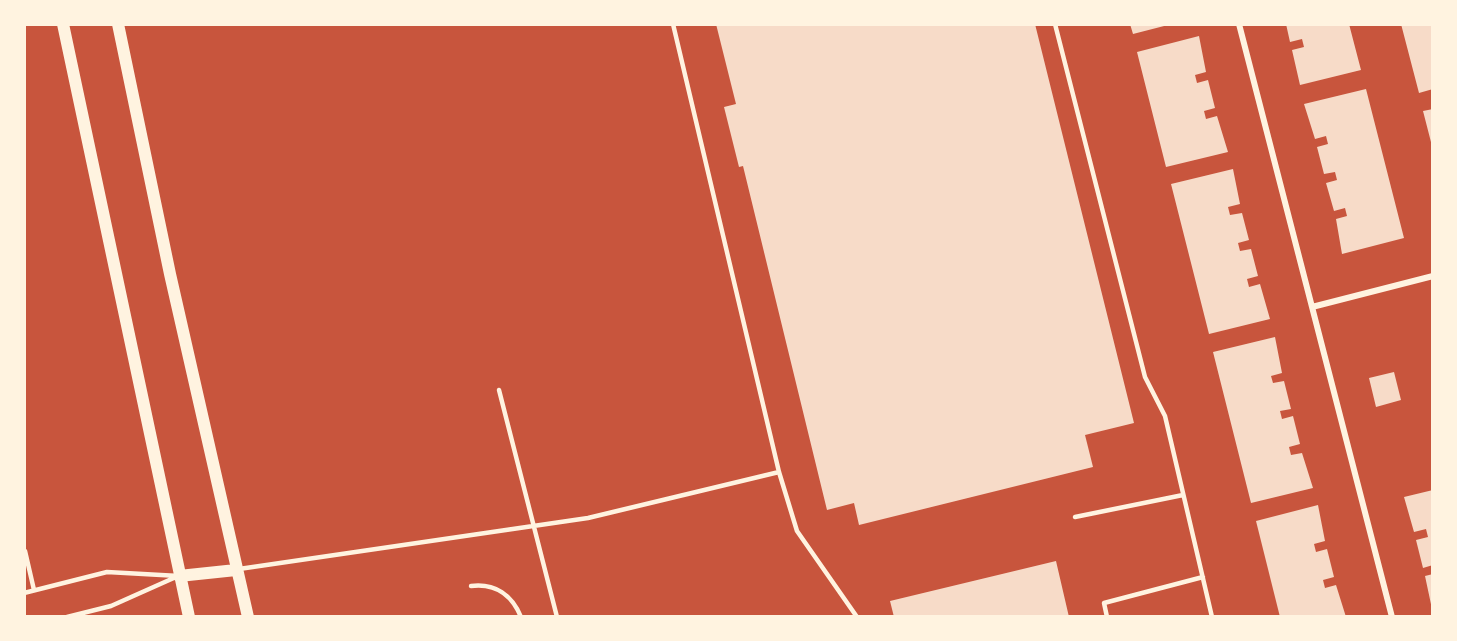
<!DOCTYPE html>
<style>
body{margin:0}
#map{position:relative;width:1457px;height:641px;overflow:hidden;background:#c8553d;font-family:"DejaVu Sans",sans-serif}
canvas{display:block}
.frame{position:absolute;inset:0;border:26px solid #fff3e0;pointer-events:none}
</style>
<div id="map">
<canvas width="1457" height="641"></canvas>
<div class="frame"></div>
</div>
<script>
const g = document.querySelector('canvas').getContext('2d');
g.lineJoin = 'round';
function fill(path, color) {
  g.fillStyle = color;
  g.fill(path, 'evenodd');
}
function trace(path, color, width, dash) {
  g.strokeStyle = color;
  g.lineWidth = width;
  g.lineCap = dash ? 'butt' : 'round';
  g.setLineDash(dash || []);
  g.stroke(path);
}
fill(new Path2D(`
 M 716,24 L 1035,24 L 1134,423 L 1085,435 L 1093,467 L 859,525 L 854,503 L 827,510 L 743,166 L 739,167 L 724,107 L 736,104 Z
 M 1130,24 L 1168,24 L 1168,25 L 1133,34 Z
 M 1286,24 L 1349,24 L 1361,70 L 1300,85 L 1292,50 L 1304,47 L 1302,39 L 1290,42 Z
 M 1401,24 L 1433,24 L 1433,89 L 1419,93 Z
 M 1199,36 L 1206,72 L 1195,75 L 1197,83 L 1208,80 L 1215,108 L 1204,111 L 1206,119 L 1217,116 L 1228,152 L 1166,167 L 1137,52 Z
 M 1366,89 L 1404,238 L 1342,254 L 1336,219 L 1347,216 L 1345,208 L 1334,211 L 1326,183 L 1337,180 L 1335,172 L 1324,174 L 1317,147 L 1328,144 L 1326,136 L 1315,139 L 1304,104 Z
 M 1433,109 L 1433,146 L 1432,146 L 1423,111 Z
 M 1233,169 L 1240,204 L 1228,207 L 1230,215 L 1242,213 L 1249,240 L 1238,243 L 1240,251 L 1251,249 L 1258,276 L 1247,279 L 1249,287 L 1260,284 L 1270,319 L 1209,334 L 1171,184 Z
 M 1275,337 L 1282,373 L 1271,376 L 1273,383 L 1284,381 L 1291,409 L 1280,411 L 1282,419 L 1293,416 L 1300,444 L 1289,447 L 1291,455 L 1302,453 L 1313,488 L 1251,503 L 1213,352 Z
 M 1394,372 L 1401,400 L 1376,407 L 1369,378 Z
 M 1433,490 L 1433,565 L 1423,568 L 1416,540 L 1428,537 L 1426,529 L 1414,532 L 1404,497 Z
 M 1318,505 L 1325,541 L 1314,544 L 1316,552 L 1327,549 L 1334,577 L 1323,580 L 1325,588 L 1336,585 L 1346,617 L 1280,617 L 1256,521 Z
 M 1056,561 L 1069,617 L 894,617 L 890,601 Z
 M 1433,574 L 1433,609 L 1432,609 L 1425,576 Z`), '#f7dbc8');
trace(new Path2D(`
 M 673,24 L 779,472 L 797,531 L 857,617
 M 1055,24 L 1145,377 L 1165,416 L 1212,617
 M 499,390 L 557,617
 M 1075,517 L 1183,495
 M 25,551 L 34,590
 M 239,569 L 588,518 L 779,472
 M 471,586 C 495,583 512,595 521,617
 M 24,593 L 107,572 L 179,576
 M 67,617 L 111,606 L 176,577
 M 1107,617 L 1104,603 L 1203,577`), '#fff3e0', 4.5);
trace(new Path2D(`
 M 1239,24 L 1392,617
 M 1312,307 L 1433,276`), '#fff3e0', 6);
trace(new Path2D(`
 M 63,24 L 189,617
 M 118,24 L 170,274 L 248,617
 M 179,576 L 236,570`), '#fff3e0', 12);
</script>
